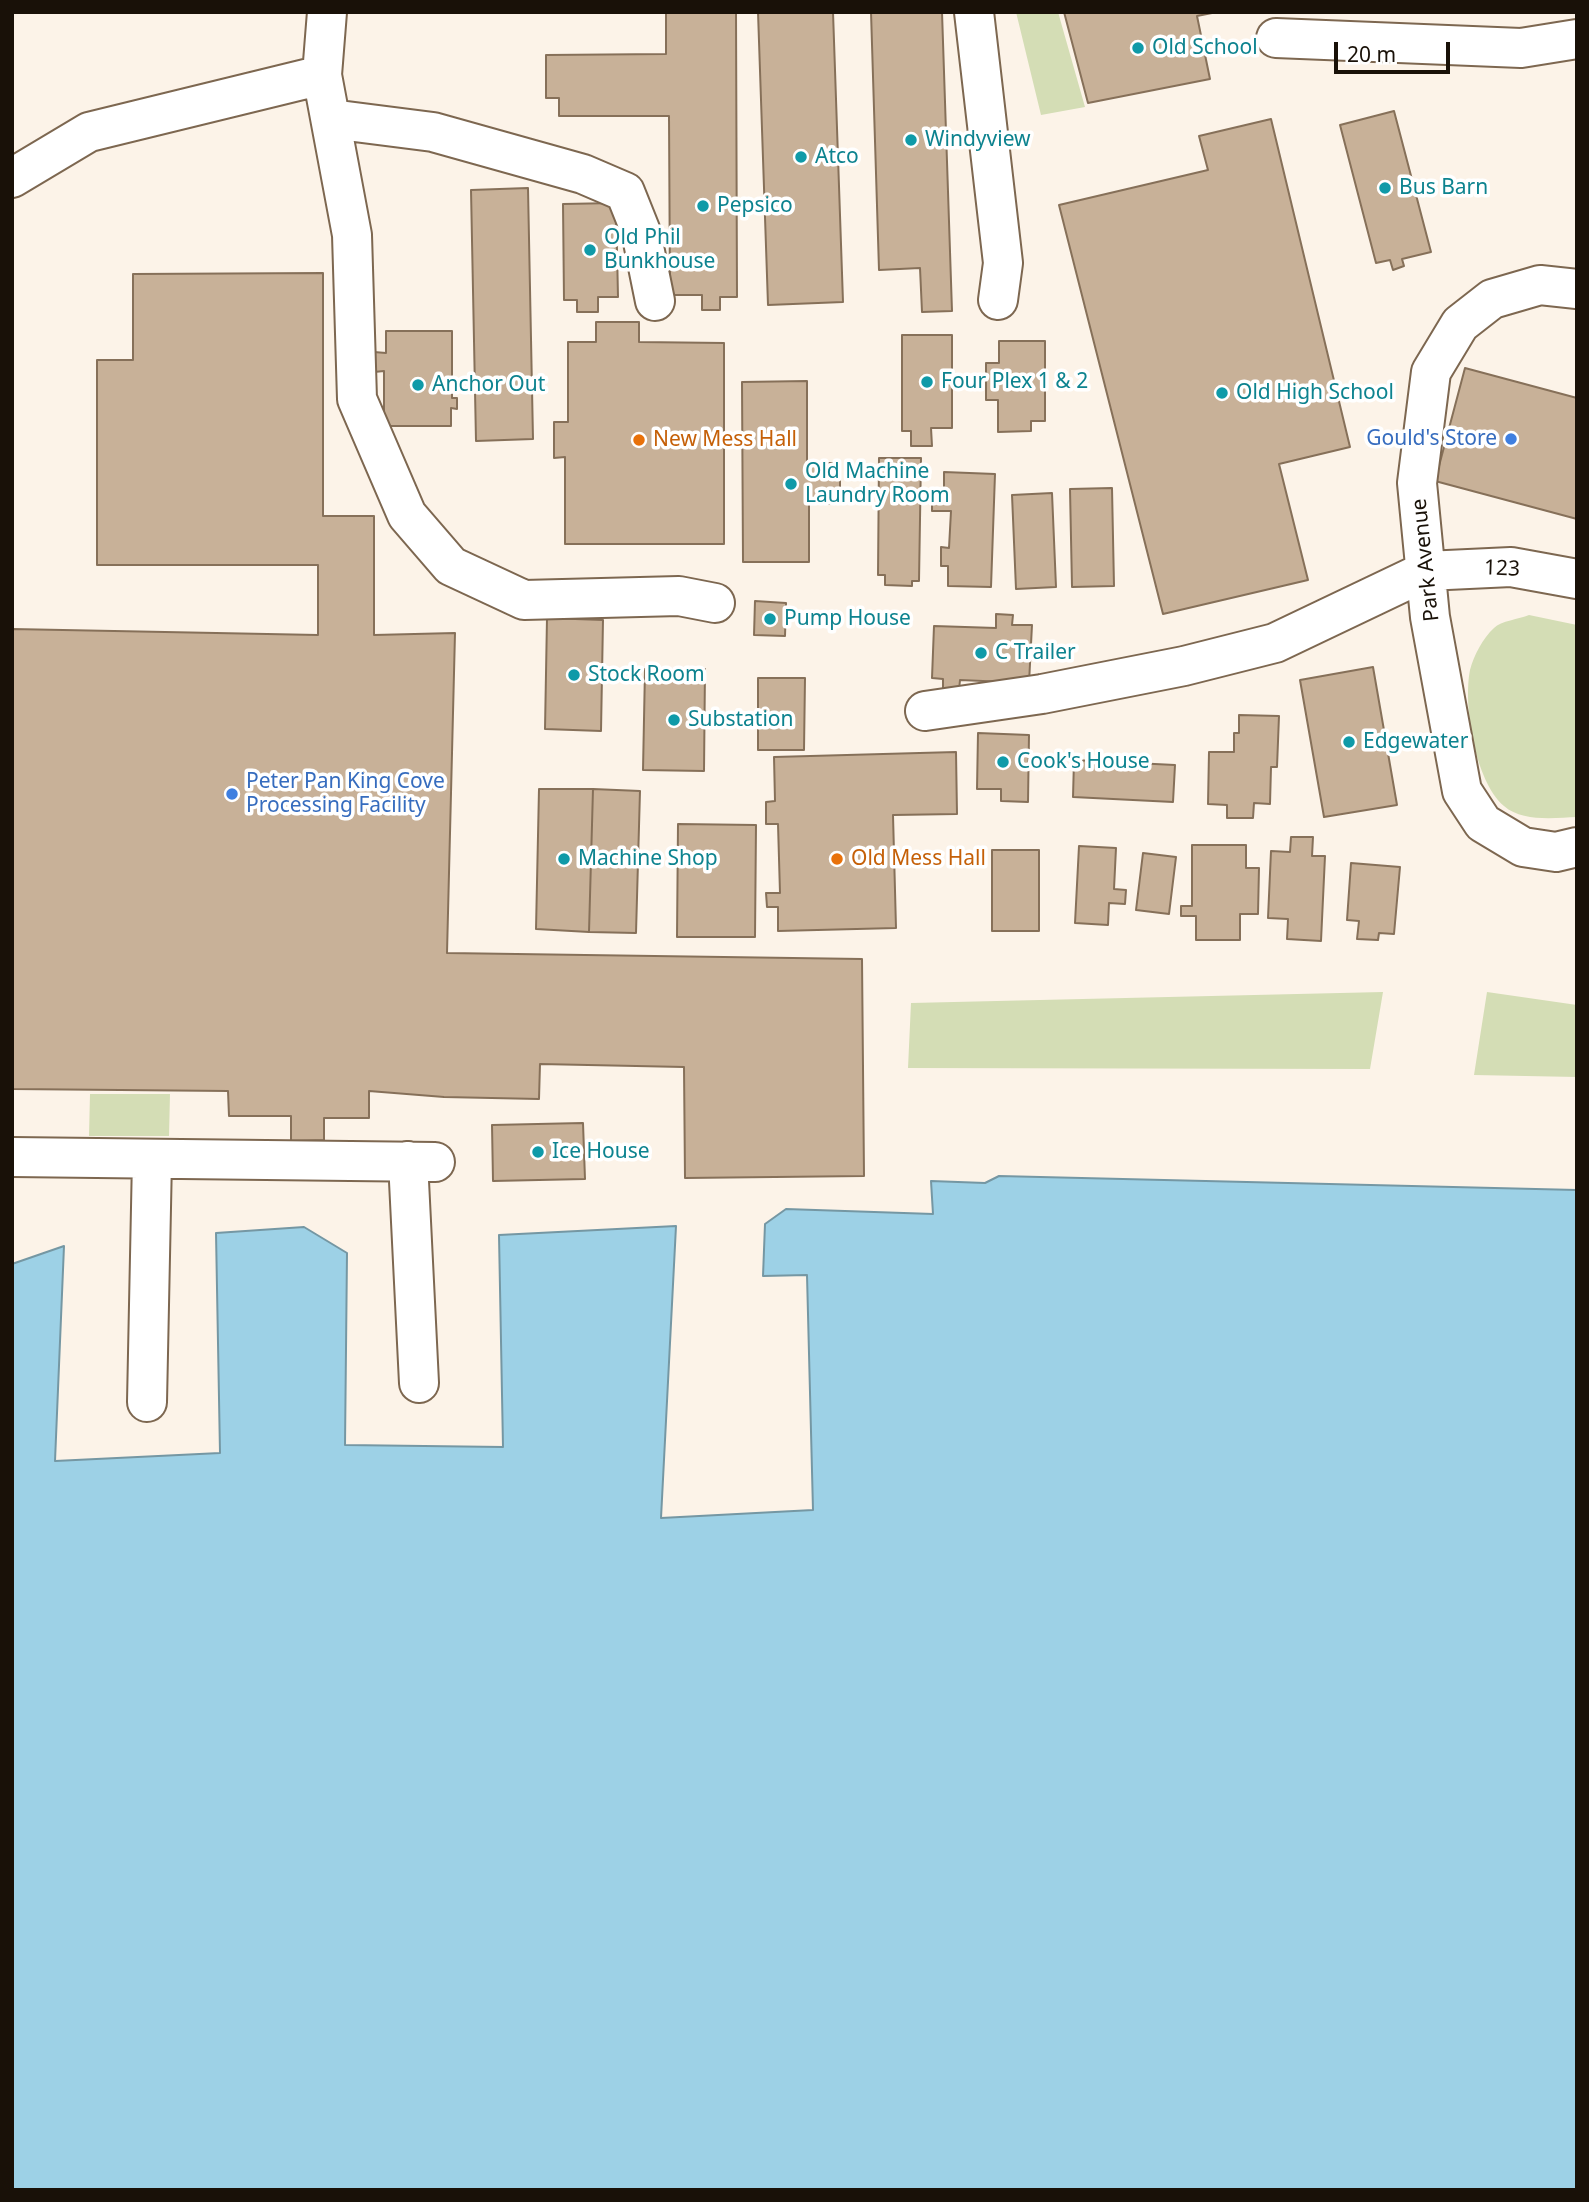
<!DOCTYPE html>
<style>
body{margin:0}
#map{position:relative;width:1589px;height:2202px;overflow:hidden;background:#fcf3e8;font-family:"Noto Sans",sans-serif}
canvas{display:block}
.frame{position:absolute;inset:0;border:14px solid #191108;pointer-events:none}
.scale{position:absolute;left:1334px;top:42px;width:116px;height:32px;box-sizing:border-box;border:4px solid #191108;border-top:0;padding-left:9px;font-size:21px;line-height:24px;white-space:nowrap;color:#191108;-webkit-text-stroke:5px #fff;paint-order:stroke}
</style>
<div id="map">
<canvas width="1589" height="2202"></canvas>
<div class="frame"></div>
<div class="scale">20 m</div>
</div>
<script>
const g = document.querySelector('canvas').getContext('2d');
g.lineJoin = 'round';
function fill(path, color) {
  g.fillStyle = color;
  g.fill(path, 'evenodd');
}
function trace(path, color, width, dash) {
  g.strokeStyle = color;
  g.lineWidth = width;
  g.lineCap = dash ? 'butt' : 'round';
  g.setLineDash(dash || []);
  g.stroke(path);
}
function drawText(font, color, halo, rows, align = 'center') {
  g.font = font + ' "Noto Sans",sans-serif';
  g.lineWidth = 7;
  g.setLineDash([]);
  g.textBaseline = 'middle';
  g.strokeStyle = halo;
  g.fillStyle = color;
  for (const [text, x, y, turn = 0] of rows) {
    g.save();
    g.translate(x, y);
    g.rotate((+turn || 0) * Math.PI / 180);
    g.textAlign = isNaN(turn) ? turn : align;
    if (halo) g.strokeText(text, 0, 0);
    g.fillText(text, 0, 0);
    g.restore();
  }
}
fill(new Path2D(`
 M 1016,12 L 1058,12 L 1085,107 L 1041,115 Z
 M 1529,615 L 1577,625 L 1577,817 C 1554,818 1522,822 1504,806 C 1475,781 1463,705 1470,670 C 1474,655 1483,638 1494,628 C 1501,621 1519,619 1529,615 Z
 M 1383,992 L 1370,1069 L 908,1068 L 911,1003 Z
 M 1487,992 L 1577,1005 L 1577,1077 L 1474,1075 Z
 M 90,1094 L 170,1094 L 169,1136 L 89,1136 Z`), '#d4ddb5');
const water = new Path2D(`
 M 999,1176 L 1577,1190 L 1577,2190 L 12,2190 L 12,1264 L 64,1246 L 55,1461 L 220,1453 L 216,1233 L 304,1227 L 347,1253 L 345,1445 L 503,1447 L 499,1235 L 676,1226 L 661,1518 L 813,1510 L 807,1275 L 763,1276 L 765,1224 L 786,1209 L 933,1214 L 931,1181 L 985,1183 Z`);
fill(water, '#9dd1e6');
trace(water, '#7597a3', 2);
const building = new Path2D(`
 M 666,12 L 736,12 L 737,297 L 720,297 L 720,310 L 702,310 L 702,295 L 670,295 L 669,116 L 559,116 L 559,98 L 546,98 L 546,55 L 666,54 Z
 M 758,12 L 833,12 L 843,302 L 768,305 Z
 M 871,12 L 942,12 L 952,311 L 922,312 L 920,268 L 879,270 Z
 M 1064,12 L 1217,12 L 1197,16 L 1210,79 L 1088,103 Z
 M 1394,111 L 1431,252 L 1402,259 L 1404,266 L 1393,270 L 1390,260 L 1376,263 L 1340,125 Z
 M 1271,119 L 1350,447 L 1279,464 L 1308,580 L 1163,614 L 1059,205 L 1208,170 L 1199,136 Z
 M 528,188 L 533,439 L 476,441 L 471,190 Z
 M 616,203 L 618,297 L 598,297 L 598,312 L 577,312 L 577,300 L 564,300 L 563,204 Z
 M 323,273 L 323,516 L 374,516 L 374,635 L 455,633 L 447,953 L 862,959 L 864,1176 L 685,1178 L 684,1067 L 540,1064 L 539,1099 L 444,1097 L 369,1091 L 369,1118 L 324,1118 L 324,1140 L 291,1141 L 291,1116 L 229,1116 L 228,1091 L 12,1089 L 12,629 L 318,635 L 318,565 L 97,565 L 97,360 L 133,360 L 133,274 Z
 M 596,322 L 639,322 L 639,342 L 724,343 L 724,544 L 565,544 L 565,457 L 554,458 L 554,422 L 568,422 L 568,342 L 596,342 Z
 M 386,331 L 452,331 L 452,398 L 457,398 L 457,409 L 451,408 L 451,426 L 384,426 L 384,371 L 374,372 L 374,352 L 386,353 Z
 M 902,335 L 952,335 L 952,428 L 931,428 L 932,446 L 911,446 L 911,431 L 902,431 Z
 M 999,341 L 1045,341 L 1045,421 L 1031,421 L 1031,431 L 998,432 L 998,400 L 986,400 L 986,363 L 999,363 Z
 M 1465,368 L 1577,398 L 1577,519 L 1435,481 Z
 M 807,381 L 807,463 L 840,463 L 840,504 L 809,504 L 809,562 L 743,562 L 742,382 Z
 M 879,458 L 921,458 L 919,581 L 912,581 L 912,586 L 885,585 L 885,575 L 878,575 Z
 M 944,472 L 995,474 L 991,587 L 948,586 L 948,566 L 941,566 L 941,547 L 949,548 L 951,511 L 932,511 L 932,491 L 944,490 Z
 M 1112,488 L 1114,586 L 1072,587 L 1070,489 Z
 M 1052,493 L 1056,587 L 1016,589 L 1012,495 Z
 M 755,601 L 786,603 L 785,636 L 754,635 Z
 M 996,614 L 1013,615 L 1012,625 L 1032,625 L 1029,683 L 960,680 L 959,690 L 943,689 L 943,679 L 932,678 L 934,626 L 996,628 Z
 M 547,618 L 603,620 L 601,731 L 545,729 Z
 M 1373,667 L 1397,805 L 1324,817 L 1300,680 Z
 M 645,669 L 705,669 L 704,771 L 643,770 Z
 M 758,678 L 805,678 L 804,750 L 758,750 Z
 M 1239,715 L 1279,716 L 1277,767 L 1271,767 L 1270,804 L 1254,803 L 1253,818 L 1227,818 L 1227,805 L 1208,804 L 1209,752 L 1234,752 L 1234,733 L 1239,733 Z
 M 978,733 L 1029,735 L 1028,802 L 1001,801 L 1001,789 L 977,789 Z
 M 956,752 L 957,814 L 893,815 L 896,928 L 778,931 L 778,907 L 767,907 L 766,893 L 780,893 L 778,824 L 766,824 L 766,802 L 775,801 L 774,757 Z
 M 1074,760 L 1175,765 L 1173,802 L 1073,797 Z
 M 539,789 L 593,789 L 589,932 L 536,929 Z
 M 593,789 L 640,791 L 636,933 L 589,932 Z
 M 678,824 L 756,825 L 755,937 L 677,937 Z
 M 1291,837 L 1313,837 L 1312,856 L 1325,856 L 1321,941 L 1287,939 L 1288,919 L 1268,918 L 1271,851 L 1290,852 Z
 M 1192,845 L 1246,845 L 1246,868 L 1259,868 L 1258,914 L 1240,914 L 1240,940 L 1196,940 L 1196,916 L 1181,916 L 1181,906 L 1192,906 Z
 M 1079,846 L 1116,848 L 1114,889 L 1126,890 L 1125,904 L 1109,903 L 1108,925 L 1075,923 Z
 M 992,850 L 1039,850 L 1039,931 L 992,931 Z
 M 1143,853 L 1176,857 L 1169,914 L 1136,910 Z
 M 1351,863 L 1400,867 L 1394,934 L 1379,933 L 1378,940 L 1357,939 L 1359,921 L 1347,920 Z
 M 583,1123 L 585,1179 L 493,1181 L 492,1125 Z`);
fill(building, '#c8b198');
trace(building, '#867059', 2);
const minor = new Path2D(`
 M 327,12 L 322,75 L 352,235 L 357,399 L 407,515 L 451,566 L 524,600 L 679,596 L 715,603
 M 974,12 L 1003,263 L 998,300
 M 1276,38 L 1521,48 L 1577,39
 M 331,119 L 433,132 L 583,174 L 625,192 L 641,232 L 655,301
 M 12,178 L 89,132 L 322,75
 M 1577,289 L 1540,285 L 1492,299 L 1460,324 L 1431,372 L 1417,483 L 1430,617 L 1462,791 L 1483,823 L 1523,847 L 1556,852 L 1577,847
 M 925,711 L 1042,694 L 1184,666 L 1275,643 L 1426,571 L 1511,567 L 1577,579
 M 12,1157 L 435,1162
 M 408,1161 L 419,1383
 M 147,1402 L 152,1159`);
trace(minor, '#7d6750', 42);
trace(minor, '#fff', 38);
for (const [x, y, r, color] of [
 [1138,48,7,"#0f9aa8"],
 [911,140,7,"#0f9aa8"],
 [801,157,7,"#0f9aa8"],
 [1385,188,7,"#0f9aa8"],
 [703,206,7,"#0f9aa8"],
 [590,250,7,"#0f9aa8"],
 [927,382,7,"#0f9aa8"],
 [418,385,7,"#0f9aa8"],
 [1222,393,7,"#0f9aa8"],
 [1511,439,7,"#3f7fe0"],
 [639,440,7,"#e8710a"],
 [791,484,7,"#0f9aa8"],
 [770,619,7,"#0f9aa8"],
 [981,653,7,"#0f9aa8"],
 [574,675,7,"#0f9aa8"],
 [674,720,7,"#0f9aa8"],
 [1349,742,7,"#0f9aa8"],
 [1003,762,7,"#0f9aa8"],
 [232,794,7,"#3f7fe0"],
 [564,859,7,"#0f9aa8"],
 [837,859,7,"#e8710a"],
 [538,1152,7,"#0f9aa8"]
]) {
  const dot = new Path2D();
  dot.arc(x, y, r, 0, 2 * Math.PI);
  g.fillStyle = color;
  g.fill(dot);
  trace(dot, '#fff', 2.5);
}
drawText('21px', '#0d838f', '#fff', [
 ["Old School",1152,48],
 ["Windyview",925,140],
 ["Atco",815,157],
 ["Bus Barn",1399,188],
 ["Pepsico",717,206],
 ["Old Phil",604,238],
 ["Bunkhouse",604,262],
 ["Four Plex 1 & 2",941,382],
 ["Anchor Out",432,385],
 ["Old High School",1236,393],
 ["Old Machine",805,472],
 ["Laundry Room",805,496],
 ["Pump House",784,619],
 ["C Trailer",995,653],
 ["Stock Room",588,675],
 ["Substation",688,720],
 ["Edgewater",1363,742],
 ["Cook's House",1017,762],
 ["Machine Shop",578,859],
 ["Ice House",552,1152]
], 'left');
drawText('21px', '#366cbe', '#fff', [
 ["Gould's Store",1497,439],
 ["Peter Pan King Cove",246,782,"left"],
 ["Processing Facility",246,806,"left"]
], 'right');
drawText('21px', '#c56008', '#fff', [
 ["New Mess Hall",653,440],
 ["Old Mess Hall",851,859]
], 'left');
drawText('21px', '#191108', '#fff', [
 ["Park Avenue",1426,560,-96],
 ["123",1502,569,2]
]);
</script>
